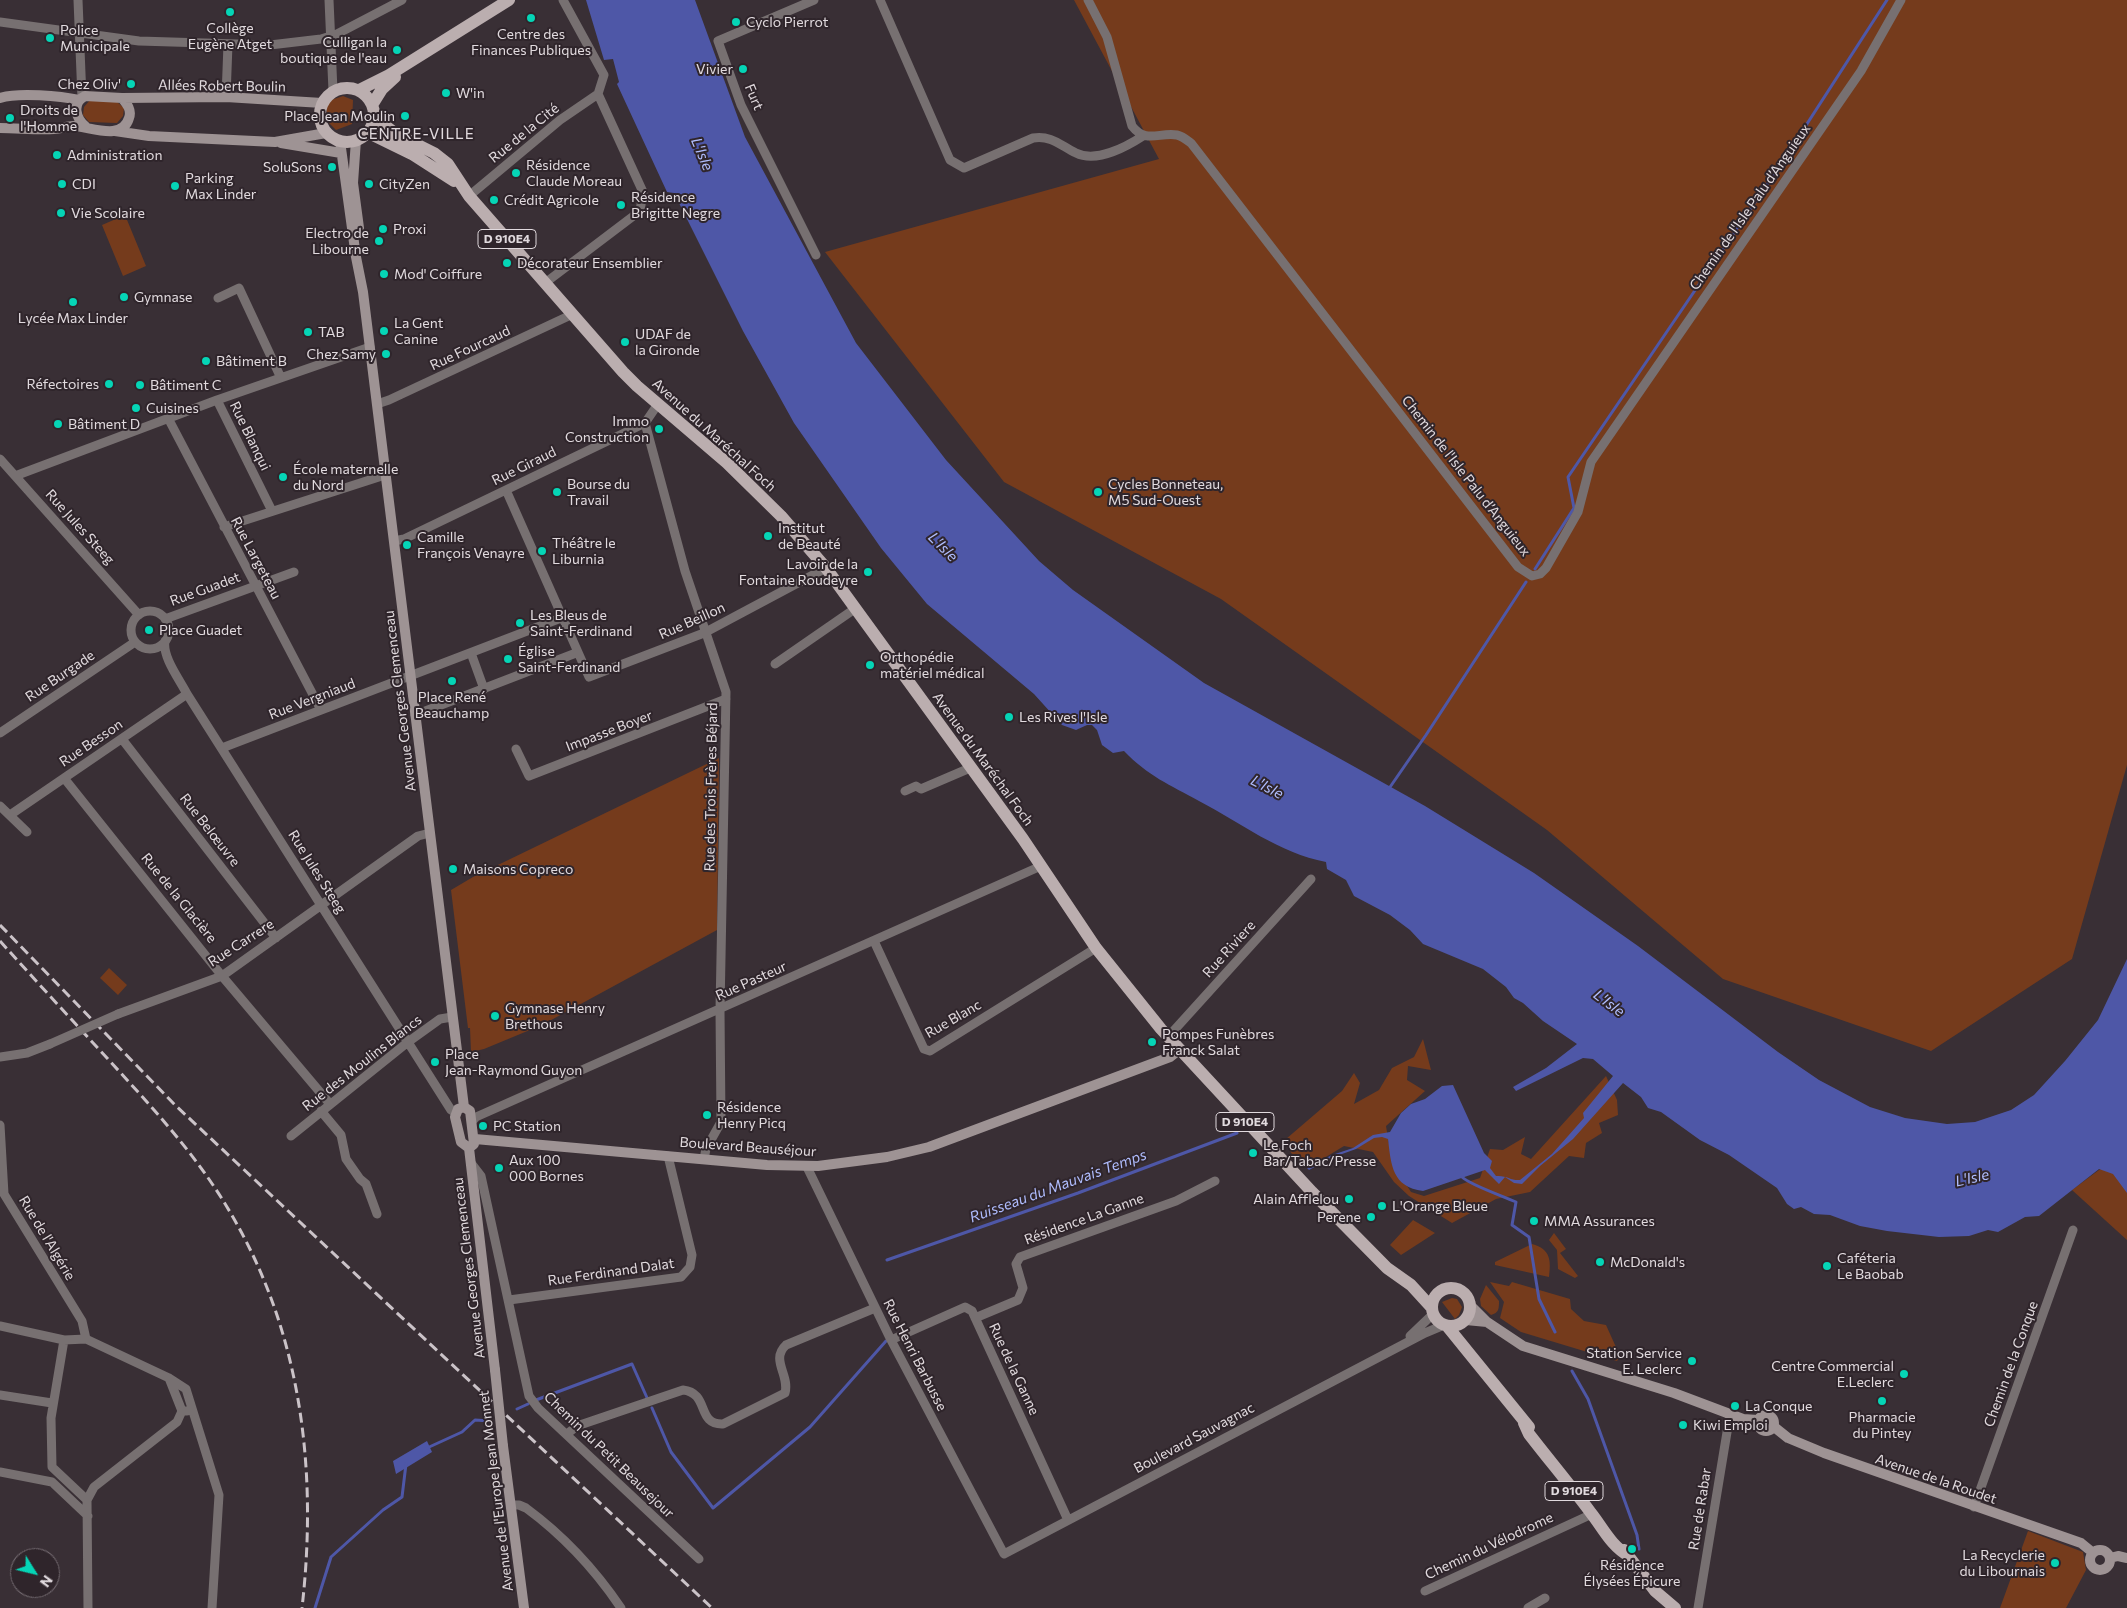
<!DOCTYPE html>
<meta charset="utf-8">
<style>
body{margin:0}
#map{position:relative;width:2127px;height:1608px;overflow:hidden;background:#392f35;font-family:Commissioner,sans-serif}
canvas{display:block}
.north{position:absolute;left:10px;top:1548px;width:50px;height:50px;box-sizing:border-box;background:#2f252b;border:1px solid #766d73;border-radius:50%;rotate:126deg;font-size:14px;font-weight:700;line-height:20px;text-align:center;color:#e1dade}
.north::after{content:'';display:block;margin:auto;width:18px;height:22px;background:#05d5b6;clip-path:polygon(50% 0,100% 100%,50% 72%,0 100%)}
</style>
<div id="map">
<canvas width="2127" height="1608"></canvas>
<div class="north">N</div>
</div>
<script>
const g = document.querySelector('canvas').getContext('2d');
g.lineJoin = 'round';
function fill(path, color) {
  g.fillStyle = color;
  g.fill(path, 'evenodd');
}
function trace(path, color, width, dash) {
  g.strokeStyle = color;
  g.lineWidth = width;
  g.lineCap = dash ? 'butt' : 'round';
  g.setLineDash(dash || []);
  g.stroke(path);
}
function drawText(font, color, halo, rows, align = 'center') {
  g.font = font + ' Commissioner,sans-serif';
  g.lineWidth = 4;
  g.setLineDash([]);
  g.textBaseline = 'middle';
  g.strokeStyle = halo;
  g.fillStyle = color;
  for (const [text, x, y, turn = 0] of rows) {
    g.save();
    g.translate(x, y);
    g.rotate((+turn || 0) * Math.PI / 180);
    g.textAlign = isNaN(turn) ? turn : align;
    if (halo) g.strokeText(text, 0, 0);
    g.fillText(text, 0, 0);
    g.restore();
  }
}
fill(new Path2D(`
 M 1074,0 L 2127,0 L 2127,765 L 2072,959 L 1931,1051 L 1723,979 L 1547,830 L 1221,599 L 1004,482 L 825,252 L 1159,159 Z
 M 343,96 L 353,100 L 352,124 L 336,130 L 328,122 L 326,107 L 322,103 Z
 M 90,100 L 116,101 L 124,108 L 123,116 L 117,123 L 89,122 L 83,115 L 84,107 Z
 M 125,215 L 146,266 L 123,276 L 102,225 Z
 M 719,758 L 717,930 L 542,1025 L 484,1049 L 471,1052 L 470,1028 L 468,1028 L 451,890 L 473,877 Z
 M 109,968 L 127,985 L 118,995 L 100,978 Z
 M 1423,1039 L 1431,1070 L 1408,1066 L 1407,1080 L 1425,1091 L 1386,1126 L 1392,1162 L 1411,1192 L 1424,1196 L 1480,1178 L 1490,1149 L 1503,1150 L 1525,1137 L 1521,1154 L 1531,1159 L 1606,1076 L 1617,1100 L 1618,1115 L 1599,1123 L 1602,1133 L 1586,1143 L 1584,1158 L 1569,1156 L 1530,1192 L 1496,1199 L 1452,1223 L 1409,1196 L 1394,1182 L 1373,1152 L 1344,1146 L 1311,1166 L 1291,1153 L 1286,1139 L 1342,1091 L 1354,1073 L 1360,1083 L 1354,1104 L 1379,1090 L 1392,1068 L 1414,1057 Z
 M 2127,1155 L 2127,1240 L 2072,1190 L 2099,1170 Z
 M 1413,1220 L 1435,1233 L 1401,1255 L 1390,1245 Z
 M 1554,1233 L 1566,1249 L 1560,1253 L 1578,1276 L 1575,1278 L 1558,1269 L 1557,1250 L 1549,1240 Z
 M 1532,1244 C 1551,1249 1551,1261 1549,1277 L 1495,1265 L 1495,1262 Z
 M 1490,1282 L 1509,1286 L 1512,1282 L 1570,1299 L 1571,1309 L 1584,1321 L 1606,1325 L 1620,1356 L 1617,1361 L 1521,1332 L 1500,1318 L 1504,1302 Z
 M 1486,1285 L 1499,1301 C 1499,1308 1499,1313 1491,1315 L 1481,1306 L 1480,1299 Z
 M 1452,1298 L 1457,1299 L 1462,1307 L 1459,1315 L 1455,1319 L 1442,1302 Z
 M 2028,1531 L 2083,1552 L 2086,1570 L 2066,1608 L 2000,1608 Z`), '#753b1c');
fill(new Path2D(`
 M 586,0 L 695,0 L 745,137 L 856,343 L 946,460 L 1039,561 L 1073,590 L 1204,683 L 1425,806 L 1534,873 L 1638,946 L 1778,1052 L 1819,1080 L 1870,1107 L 1905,1118 L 1947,1124 L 1975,1122 L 2011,1110 L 2034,1095 L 2065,1061 L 2098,1020 L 2127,959 L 2127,1193 L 2113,1174 L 2099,1169 L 2039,1216 L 2025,1217 L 1998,1232 L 1988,1230 L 1969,1236 L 1939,1237 L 1887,1231 L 1860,1226 L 1830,1215 L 1814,1214 L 1801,1207 L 1794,1209 L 1787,1204 L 1777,1188 L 1729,1155 L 1700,1140 L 1661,1112 L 1648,1108 L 1641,1097 L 1623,1083 L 1573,1139 L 1540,1166 L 1522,1184 L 1514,1183 L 1505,1177 L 1499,1184 L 1485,1170 L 1423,1191 C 1392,1187 1391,1165 1388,1139 L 1382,1137 L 1374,1138 L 1356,1149 L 1331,1158 L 1309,1170 L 1307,1168 L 1332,1155 L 1353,1148 L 1373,1135 L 1390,1132 L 1401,1113 L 1411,1104 L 1425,1099 L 1442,1086 L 1453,1085 L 1484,1153 L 1492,1161 L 1490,1168 L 1496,1176 C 1507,1175 1511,1181 1520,1180 L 1552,1154 L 1584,1118 L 1583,1113 L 1613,1076 L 1593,1059 L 1583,1058 L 1516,1091 L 1513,1087 L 1546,1068 L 1577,1044 L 1543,1021 L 1523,1003 L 1514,998 L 1506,987 L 1483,969 L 1423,944 L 1410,930 L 1390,915 L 1354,896 L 1346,880 L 1327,869 L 1326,862 C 1279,853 1241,823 1199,801 C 1170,785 1148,776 1124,751 L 1113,753 L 1102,745 L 1097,730 L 1092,725 L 1087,725 L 1076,730 L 1062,725 L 1034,694 L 927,604 L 881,548 L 794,423 L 743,331 L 674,193 L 667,192 L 617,84 L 619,82 L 613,59 L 604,60 Z
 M 427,1441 L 432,1452 L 396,1474 L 393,1461 Z`), '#4e57a7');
trace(new Path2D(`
 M 1535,569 L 1574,508 L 1568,477 L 1783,161 L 1887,0
 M 1388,790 L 1426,735 L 1526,582
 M 1462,1177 C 1470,1185 1503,1196 1516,1202 L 1512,1225 L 1529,1237 L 1539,1299 L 1555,1332
 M 887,1260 L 1078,1193 L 1237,1133
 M 1572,1371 L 1588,1399 L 1637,1535 L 1639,1549
 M 536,1400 L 632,1364 L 648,1400
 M 652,1408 L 671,1452 L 713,1508 L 810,1427 L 886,1341
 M 517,1409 L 528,1404
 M 427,1448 L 462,1432 L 475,1420 L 490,1421
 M 315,1608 L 331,1557 L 383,1510 L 402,1497 L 406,1464`), '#4e57a7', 3);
trace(new Path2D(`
 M 78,0 L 82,98
 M 329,0 L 333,91
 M 563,0 L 604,75 L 598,94
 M 814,0 L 718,41 L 741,105 L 816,255
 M 880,0 L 950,160 L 964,168 L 1033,138 C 1052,135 1061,146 1076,153 C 1096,163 1126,147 1143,136
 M 1088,0 L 1107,37 L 1132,126 C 1146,144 1159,132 1177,135 C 1182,136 1187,140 1191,143 L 1518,567 L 1532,576 L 1540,574 L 1546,568 L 1578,512 L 1591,462 L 1861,71 L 1901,0
 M 0,22 L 139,41 L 270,45 L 321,39 L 337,34 L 402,0
 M 226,97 L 228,44
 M 469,196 L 560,120 L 598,94
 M 545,283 L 640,211 L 643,192 L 598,94
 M 218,298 L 239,288 L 281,378
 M 217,400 L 272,511
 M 377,404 L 389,400 L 573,314
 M 168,418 L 321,710
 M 645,423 L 685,571 L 726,692 L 720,1010 L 721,1122 L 706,1149 L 704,1159
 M 0,459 L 139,615
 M 15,476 L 217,400 L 370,347
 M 506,490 L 589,677 L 704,633 L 826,568
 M 224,527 L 385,475
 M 394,541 L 404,539 L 645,423 L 658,404
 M131 630a19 19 0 1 1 38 0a19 19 0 1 1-38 0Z
 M 165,619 L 294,572
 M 165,641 C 162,657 180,680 187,694 L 451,1110 L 456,1113
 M 471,653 L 484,689
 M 775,664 L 856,608
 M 415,715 L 576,653
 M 0,733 L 135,642
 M 122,739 L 276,938
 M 222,748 L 561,618
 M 516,749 L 529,776 L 726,699
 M 64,778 L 222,976 L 330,1104
 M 905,791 L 916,786 L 921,789 L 970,768
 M 0,806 L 27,832
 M 10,815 L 187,694
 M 874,941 L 924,1049 L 930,1051 L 1096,948
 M 118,1014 L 222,976 L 418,836 L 430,833
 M 1168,1037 L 1311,879
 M 0,1057 L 27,1053 L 50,1044
 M 321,1111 L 341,1135 L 346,1159 L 360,1179 L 366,1184 L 377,1214
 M 472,1121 L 476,1117 L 1041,866
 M 0,1125 L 4,1194 L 82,1321 L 86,1339
 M 291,1136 L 408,1042 L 440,1019 L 452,1017
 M 471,1163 L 481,1176 L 529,1396 L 538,1408 L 699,1559
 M 807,1167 L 891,1340 L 1004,1554 L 1425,1333 L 1444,1325
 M 509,1300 L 681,1277 L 690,1267 L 692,1255 L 668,1156
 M 975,1318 L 1018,1300 L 1023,1288 L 1016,1264 L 1020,1257 L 1176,1201 L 1215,1181
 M 0,1326 L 64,1340 L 86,1339 L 169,1378 L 186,1389 L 219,1495 L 212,1608
 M 1410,1336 L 1433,1314
 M 64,1340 L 51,1418 L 52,1467 L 87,1500 L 88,1608
 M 891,1340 L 965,1307 L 972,1311 L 1068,1520
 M 169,1378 L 182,1411 L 187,1411
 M 0,1395 L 52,1403
 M 567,1434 L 577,1426 L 683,1390 C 710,1393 696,1425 723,1424 L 785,1393 C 790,1375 770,1360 786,1345 L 875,1308
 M 0,1472 L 52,1482
 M 52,1482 L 88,1516
 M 87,1500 L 94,1487 L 177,1422 L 182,1411
 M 511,1505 L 519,1505 L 526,1508 C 564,1536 594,1568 621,1608
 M 1974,1507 L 2073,1230
 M 1425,1591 L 1592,1514
 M 1528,1608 L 1545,1598
 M 1698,1608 L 1730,1414`), '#777071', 9);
trace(new Path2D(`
 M 0,98 C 18,92 61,96 79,100
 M 122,98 L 226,97 L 322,103
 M 0,128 C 18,128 36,130 54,129 C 61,129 67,126 73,126 C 89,126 122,142 129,118 C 132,110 127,104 122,98 L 85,96 C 71,103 76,119 86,127
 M 115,131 L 149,136 L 275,142 L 326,133
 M 356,140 L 353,183 L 359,228
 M 340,141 L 356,257 L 363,292 L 464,1107
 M 281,143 L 341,153
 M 464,1107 L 470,1111 L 474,1144 L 469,1148 L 461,1142 L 455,1117 L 458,1109 Z
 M 475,1139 L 767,1165 L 818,1166 L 887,1157 L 929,1147 L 1170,1057 L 1179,1050
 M 469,1148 L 495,1370
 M 1471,1306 L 1487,1322 L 1523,1346 L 1674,1393 L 1743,1419 L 1758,1420
 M 1466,1320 L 1487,1322
 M1758 1423a8 8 0 1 1 16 0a8 8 0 1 1-16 0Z
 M 1773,1426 L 1788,1438 L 1824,1453 L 2081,1543 L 2092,1552
 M 503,1446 L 524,1608
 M2090 1560a10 10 0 1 1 20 0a10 10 0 1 1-20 0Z
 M 2110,1558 L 2118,1556 L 2127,1558`), '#9e9394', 10);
trace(new Path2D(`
 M320 115a27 27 0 1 1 54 0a27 27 0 1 1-54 0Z
 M 359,90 L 389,75 L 509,0
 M 372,105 L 382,89 L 395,77
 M 374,117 L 396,134 L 434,153 L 448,164 L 469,196 L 623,372 L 637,386 L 727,463 L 781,516 L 826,568 L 1023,839 L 1096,948 L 1161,1029 L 1312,1192 L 1387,1268 L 1411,1285 L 1432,1308
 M 367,132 L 412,154 L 454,181
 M1432 1307a19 19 0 1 1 38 0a19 19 0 1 1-38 0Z
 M 1447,1326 L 1529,1427
 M 1524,1423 L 1529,1434 C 1549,1460 1571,1486 1591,1513 C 1603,1528 1611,1546 1629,1556
 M 1624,1550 L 1655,1591 L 1675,1608`), '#bbaeaf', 12);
trace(new Path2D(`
 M 0,925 L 175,1105 L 712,1608
 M 0,941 C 35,980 71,1019 107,1058 C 150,1105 194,1152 227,1207 C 301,1329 318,1468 302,1608`), '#cbc3c8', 3, [10, 5]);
trace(new Path2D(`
 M 50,1044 L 118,1014`), '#777071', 9);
trace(new Path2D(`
 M 495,1370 L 503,1446`), '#9e9394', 10);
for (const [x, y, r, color] of [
 [230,12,5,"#05d5b6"],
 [531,18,5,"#05d5b6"],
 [736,22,5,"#05d5b6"],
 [50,38,5,"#05d5b6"],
 [397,50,5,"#05d5b6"],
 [743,69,5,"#05d5b6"],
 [131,84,5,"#05d5b6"],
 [446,93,5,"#05d5b6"],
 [405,116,5,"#05d5b6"],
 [10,118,5,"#05d5b6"],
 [57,155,5,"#05d5b6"],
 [332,167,5,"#05d5b6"],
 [516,173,5,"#05d5b6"],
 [62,184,5,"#05d5b6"],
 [369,184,5,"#05d5b6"],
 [175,186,5,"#05d5b6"],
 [494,200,5,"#05d5b6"],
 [621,205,5,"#05d5b6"],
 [61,213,5,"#05d5b6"],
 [383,229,5,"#05d5b6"],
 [379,241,5,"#05d5b6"],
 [507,263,5,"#05d5b6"],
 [384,274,5,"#05d5b6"],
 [124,297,5,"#05d5b6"],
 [73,302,5,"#05d5b6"],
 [384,331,5,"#05d5b6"],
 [308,332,5,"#05d5b6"],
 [625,342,5,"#05d5b6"],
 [386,354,5,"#05d5b6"],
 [206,361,5,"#05d5b6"],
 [109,384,5,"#05d5b6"],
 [140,385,5,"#05d5b6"],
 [136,408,5,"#05d5b6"],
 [58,424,5,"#05d5b6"],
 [659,429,5,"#05d5b6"],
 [283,477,5,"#05d5b6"],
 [557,492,5,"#05d5b6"],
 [1098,492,5,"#05d5b6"],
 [768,536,5,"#05d5b6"],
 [407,545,5,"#05d5b6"],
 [542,551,5,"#05d5b6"],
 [868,572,5,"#05d5b6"],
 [520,623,5,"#05d5b6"],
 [149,630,5,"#05d5b6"],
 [508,659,5,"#05d5b6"],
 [870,665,5,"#05d5b6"],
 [452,681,5,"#05d5b6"],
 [1009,717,5,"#05d5b6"],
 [453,869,5,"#05d5b6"],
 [495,1016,5,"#05d5b6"],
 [1152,1042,5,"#05d5b6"],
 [435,1062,5,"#05d5b6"],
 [707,1115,5,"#05d5b6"],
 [483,1126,5,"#05d5b6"],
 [1253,1153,5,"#05d5b6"],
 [499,1168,5,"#05d5b6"],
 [1349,1199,5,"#05d5b6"],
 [1382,1206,5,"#05d5b6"],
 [1371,1217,5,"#05d5b6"],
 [1534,1221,5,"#05d5b6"],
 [1600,1262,5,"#05d5b6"],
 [1827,1266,5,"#05d5b6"],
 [1692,1361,5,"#05d5b6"],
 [1904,1374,5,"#05d5b6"],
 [1882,1401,5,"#05d5b6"],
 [1735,1406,5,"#05d5b6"],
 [1683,1425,5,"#05d5b6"],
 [1632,1549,5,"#05d5b6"],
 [2055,1563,5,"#05d5b6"]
]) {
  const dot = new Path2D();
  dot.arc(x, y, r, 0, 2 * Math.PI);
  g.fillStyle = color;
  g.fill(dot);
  trace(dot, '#2f252b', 2);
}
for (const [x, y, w] of [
 [507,239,58],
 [1245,1122,58],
 [1574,1491,58]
]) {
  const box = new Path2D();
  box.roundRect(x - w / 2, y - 9.5, w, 19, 4);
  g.fillStyle = '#2f252b';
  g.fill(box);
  trace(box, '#e1dade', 1);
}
drawText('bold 12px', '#e1dade', null, [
 ["D 910E4",507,239],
 ["D 910E4",1245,1122],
 ["D 910E4",1574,1491]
]);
drawText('14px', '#e1dade', '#2f252b', [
 ["Cyclo Pierrot",746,22],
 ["Collège",230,28,"center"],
 ["Eugène Atget",230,44,"center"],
 ["Police",60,30],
 ["Municipale",60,46],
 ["Centre des",531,34,"center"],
 ["Finances Publiques",531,50,"center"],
 ["Culligan la",387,42,"right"],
 ["boutique de l'eau",387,58,"right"],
 ["Vivier",733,69,"right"],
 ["Chez Oliv'",121,84,"right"],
 ["W'in",456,93],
 ["Droits de",20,110],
 ["l'Homme",20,126],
 ["Place Jean Moulin",395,116,"right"],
 ["Administration",67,155],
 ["Résidence",526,165],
 ["Claude Moreau",526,181],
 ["SoluSons",322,167,"right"],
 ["Parking",185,178],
 ["Max Linder",185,194],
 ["CDI",72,184],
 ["CityZen",379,184],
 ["Résidence",631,197],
 ["Brigitte Negre",631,213],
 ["Crédit Agricole",504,200],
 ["Vie Scolaire",71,213],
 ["Proxi",393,229],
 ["Electro de",369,233,"right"],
 ["Libourne",369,249,"right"],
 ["Décorateur Ensemblier",517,263],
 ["Mod' Coiffure",394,274],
 ["Gymnase",134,297],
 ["Lycée Max Linder",73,318,"center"],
 ["La Gent",394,323],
 ["Canine",394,339],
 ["TAB",318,332],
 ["UDAF de",635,334],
 ["la Gironde",635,350],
 ["Chez Samy",376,354,"right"],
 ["Bâtiment B",216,361],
 ["Réfectoires",99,384,"right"],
 ["Bâtiment C",150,385],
 ["Cuisines",146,408],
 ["Immo",649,421,"right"],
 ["Construction",649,437,"right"],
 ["Bâtiment D",68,424],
 ["École maternelle",293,469],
 ["du Nord",293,485],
 ["Bourse du",567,484],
 ["Travail",567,500],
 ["Cycles Bonneteau,",1108,484],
 ["M5 Sud-Ouest",1108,500],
 ["Institut",778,528],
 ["de Beauté",778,544],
 ["Camille",417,537],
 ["François Venayre",417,553],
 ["Théâtre le",552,543],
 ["Liburnia",552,559],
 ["Lavoir de la",858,564,"right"],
 ["Fontaine Roudeyre",858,580,"right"],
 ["Les Bleus de",530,615],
 ["Saint-Ferdinand",530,631],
 ["Place Guadet",159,630],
 ["Église",518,651],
 ["Saint-Ferdinand",518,667],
 ["Orthopédie",880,657],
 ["matériel médical",880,673],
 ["Place René",452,697,"center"],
 ["Beauchamp",452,713,"center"],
 ["Les Rives l'Isle",1019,717],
 ["Maisons Copreco",463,869],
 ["Gymnase Henry",505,1008],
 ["Brethous",505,1024],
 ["Pompes Funèbres",1162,1034],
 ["Franck Salat",1162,1050],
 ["Place",445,1054],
 ["Jean-Raymond Guyon",445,1070],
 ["Résidence",717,1107],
 ["Henry Picq",717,1123],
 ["PC Station",493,1126],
 ["Le Foch",1263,1145],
 ["Bar/Tabac/Presse",1263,1161],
 ["Aux 100",509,1160],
 ["000 Bornes",509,1176],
 ["Alain Afflelou",1339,1199,"right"],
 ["L'Orange Bleue",1392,1206],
 ["Perene",1361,1217,"right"],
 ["MMA Assurances",1544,1221],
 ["Caféteria",1837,1258],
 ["Le Baobab",1837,1274],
 ["McDonald's",1610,1262],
 ["Station Service",1682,1353,"right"],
 ["E. Leclerc",1682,1369,"right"],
 ["Centre Commercial",1894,1366,"right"],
 ["E.Leclerc",1894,1382,"right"],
 ["La Conque",1745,1406],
 ["Pharmacie",1882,1417,"center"],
 ["du Pintey",1882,1433,"center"],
 ["Kiwi Emploi",1693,1425],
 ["La Recyclerie",2045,1555,"right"],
 ["du Libournais",2045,1571,"right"],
 ["Résidence",1632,1565,"center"],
 ["Élysées Épicure",1632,1581,"center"]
], 'left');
drawText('14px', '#e1dade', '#2f252b', [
 ["Allées Robert Boulin",222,86,1],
 ["Furt",754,97,67],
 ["Rue de la Cité",524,133,-39],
 ["Chemin de l'Isle Palu d’Anguieux",1750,207,-55],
 ["Rue Fourcaud",470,348,-25],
 ["Avenue du Maréchal Foch",714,435,42],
 ["Rue Blanqui",250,436,64],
 ["Rue Giraud",524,466,-26],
 ["Chemin de l'Isle Palu d’Anguieux",1466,476,52],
 ["Rue Jules Steeg",80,527,48],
 ["Rue Largeteau",256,558,62],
 ["Rue Guadet",205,589,-20],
 ["Rue Beillon",692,621,-24],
 ["Rue Burgade",60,676,-34],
 ["Rue Vergniaud",312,699,-21],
 ["Avenue Georges Clemenceau",400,701,-97],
 ["Impasse Boyer",609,731,-21],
 ["Rue Besson",91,743,-34],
 ["Avenue du Maréchal Foch",983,759,54],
 ["Rue des Trois Frères Béjard",711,787,-89],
 ["Rue Belœuvre",210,830,52],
 ["Rue Jules Steeg",317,872,58],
 ["Rue de la Glacière",179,898,51],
 ["Rue Carrere",241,943,-33],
 ["Rue Riviere",1229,949,-48],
 ["Rue Pasteur",751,981,-24],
 ["Rue Blanc",953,1019,-30],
 ["Rue des Moulins Blancs",362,1063,-38],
 ["Boulevard Beauséjour",748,1147,4],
 ["Résidence La Ganne",1084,1219,-20],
 ["Rue de l'Algérie",47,1238,59],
 ["Avenue Georges Clemenceau",469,1268,-97],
 ["Rue Ferdinand Dalat",611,1272,-8],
 ["Rue Henri Barbusse",915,1355,63],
 ["Chemin de la Conque",2011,1364,-70],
 ["Rue de la Ganne",1014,1369,65],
 ["Boulevard Sauvagnac",1194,1438,-28],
 ["Chemin du Petit Beausejour",609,1455,44],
 ["Avenue de la Roudet",1936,1479,19],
 ["Avenue de l'Europe Jean Monnet",496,1491,-97],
 ["Rue de Rabar",1700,1509,-81],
 ["Chemin du Vélodrome",1489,1546,-25]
]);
g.letterSpacing = '1px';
drawText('15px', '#e1dade', '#2f252b', [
 ["CENTRE-VILLE",416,134]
]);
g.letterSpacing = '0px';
drawText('italic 15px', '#afbcfd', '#2f252b', [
 ["L'Isle",702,154,67],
 ["L'Isle",943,547,45],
 ["L'Isle",1267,787,27],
 ["L'Isle",1609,1003,37],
 ["L'Isle",1972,1178,-13],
 ["Ruisseau du Mauvais Temps",1058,1186,-20]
]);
</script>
